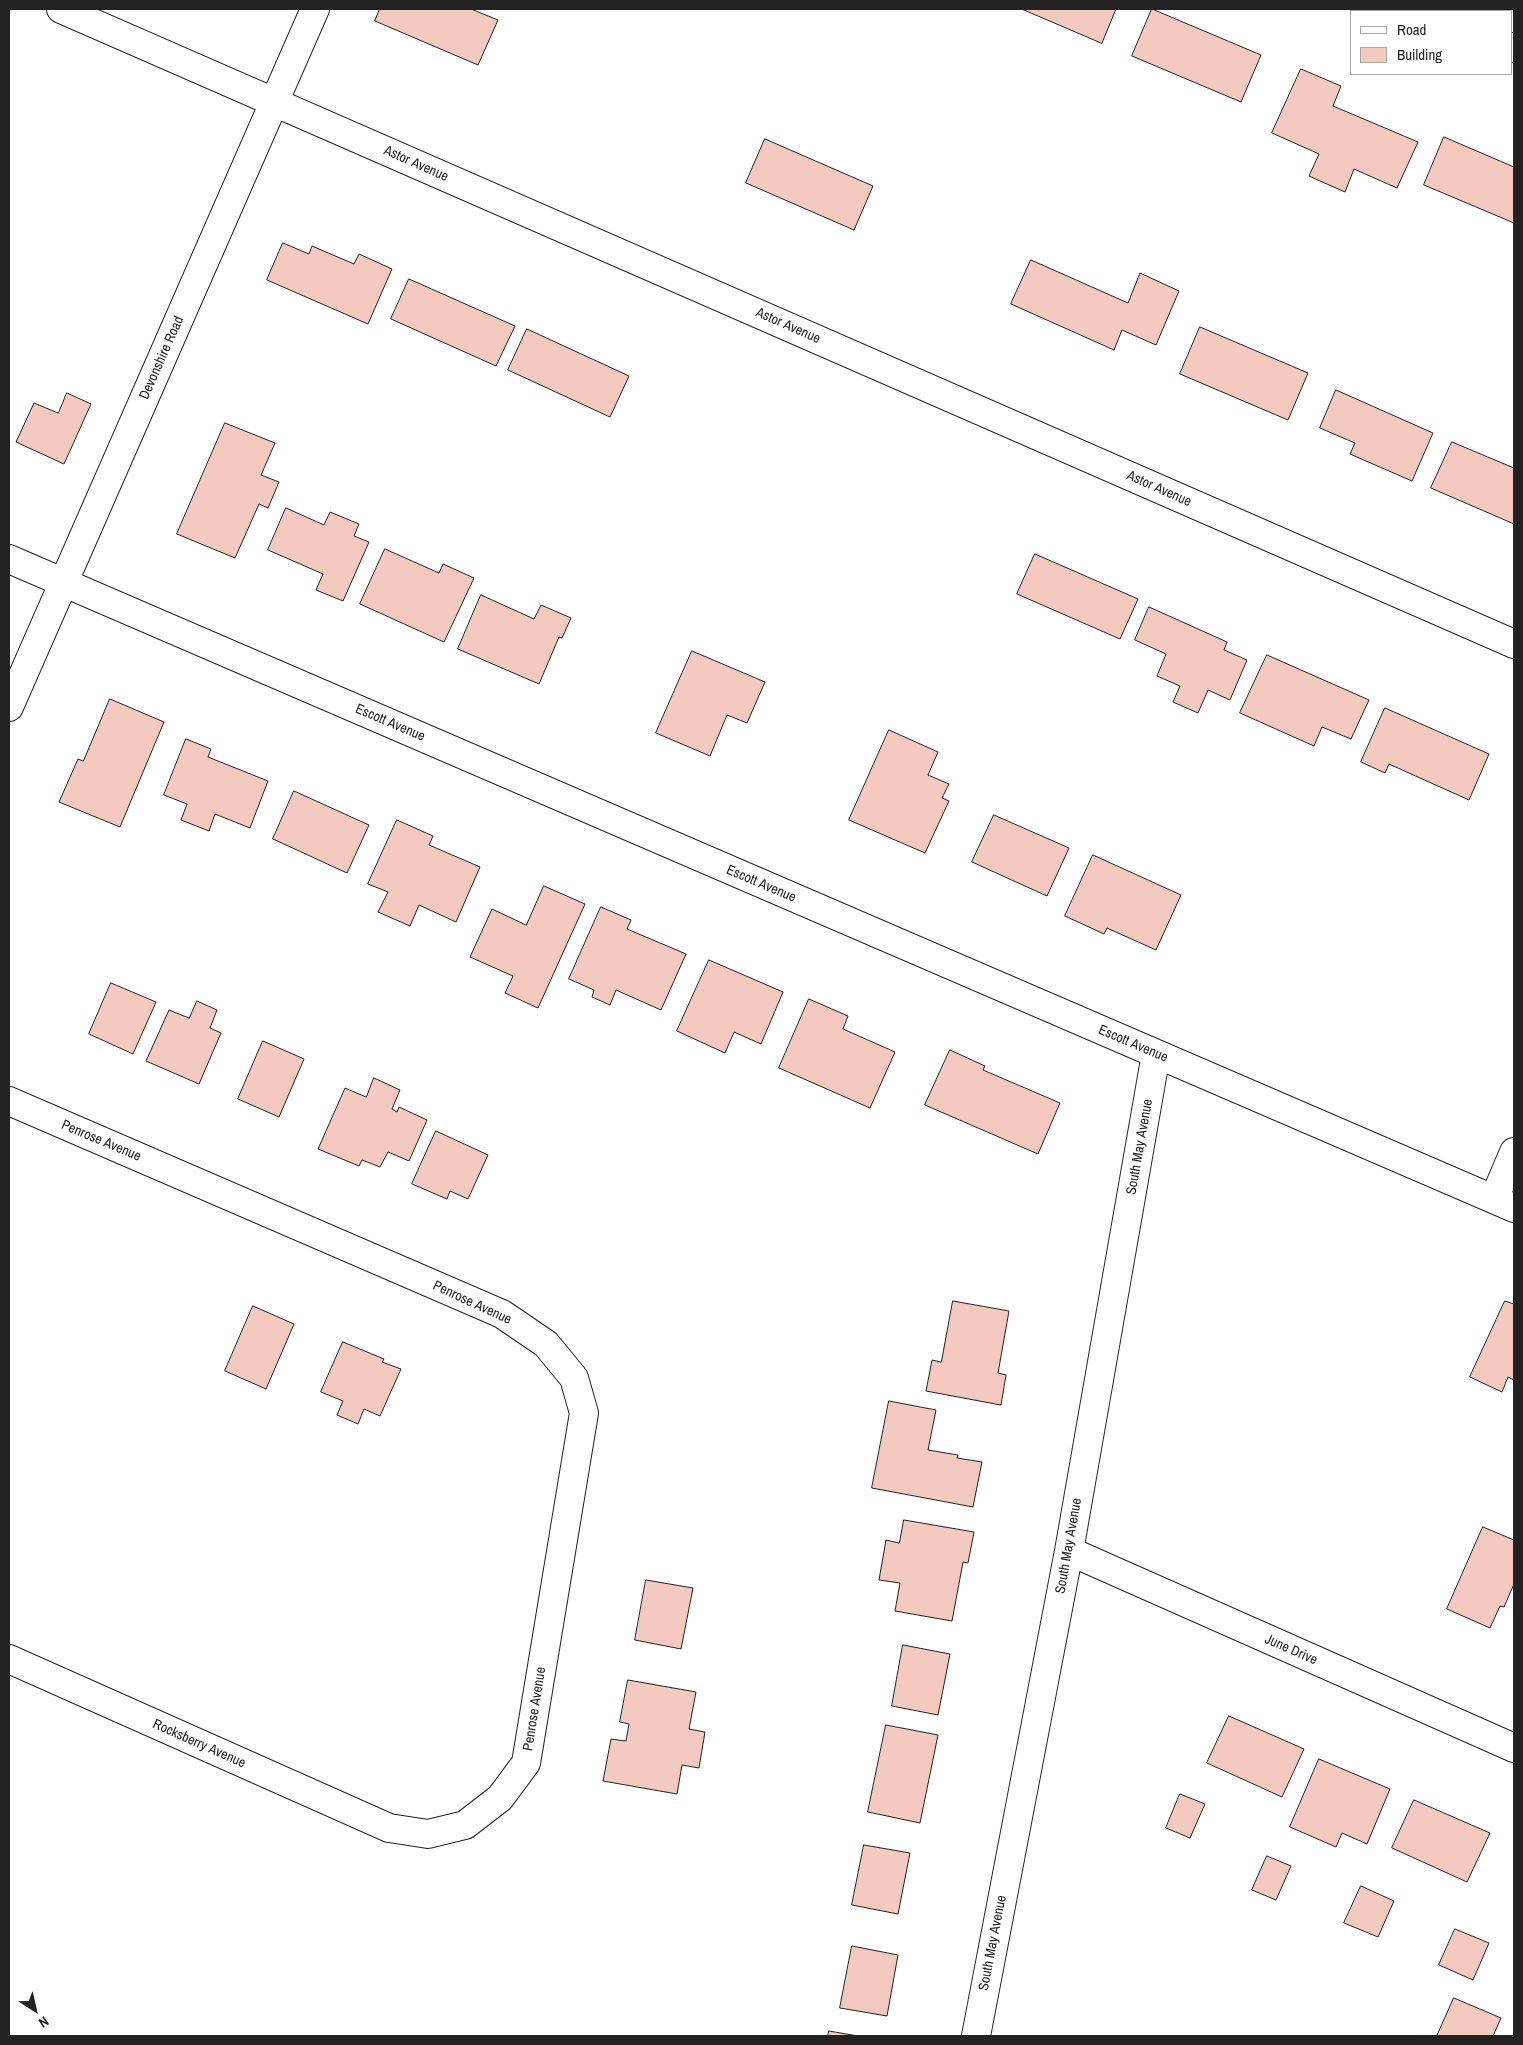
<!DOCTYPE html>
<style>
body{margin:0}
#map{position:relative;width:1523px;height:2045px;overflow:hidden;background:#fff;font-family:"Archivo Narrow",sans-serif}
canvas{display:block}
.frame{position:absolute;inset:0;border:10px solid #222;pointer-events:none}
.legend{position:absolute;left:1350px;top:10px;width:162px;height:65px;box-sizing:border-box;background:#fff;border:1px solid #a7a7a7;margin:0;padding:6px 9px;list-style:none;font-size:15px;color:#222}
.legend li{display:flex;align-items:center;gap:10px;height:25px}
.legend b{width:25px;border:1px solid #a7a7a7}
.north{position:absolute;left:10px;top:1985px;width:50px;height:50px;-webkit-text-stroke:4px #fff;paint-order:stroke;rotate:145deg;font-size:14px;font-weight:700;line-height:20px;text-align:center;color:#222}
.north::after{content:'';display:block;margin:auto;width:18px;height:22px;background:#222;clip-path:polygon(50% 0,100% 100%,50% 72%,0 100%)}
</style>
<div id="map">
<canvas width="1523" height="2045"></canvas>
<div class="frame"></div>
<ul class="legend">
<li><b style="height:6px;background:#fff"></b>Road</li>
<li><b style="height:14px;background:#f3c9c0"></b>Building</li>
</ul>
<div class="north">N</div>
</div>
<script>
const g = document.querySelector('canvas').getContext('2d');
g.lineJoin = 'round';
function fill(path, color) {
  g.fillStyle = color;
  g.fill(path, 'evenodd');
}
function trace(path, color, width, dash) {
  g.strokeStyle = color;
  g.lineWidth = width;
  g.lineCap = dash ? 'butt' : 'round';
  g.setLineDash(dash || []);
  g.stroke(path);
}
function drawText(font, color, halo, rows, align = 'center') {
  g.font = font + ' "Archivo Narrow",sans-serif';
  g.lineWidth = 4;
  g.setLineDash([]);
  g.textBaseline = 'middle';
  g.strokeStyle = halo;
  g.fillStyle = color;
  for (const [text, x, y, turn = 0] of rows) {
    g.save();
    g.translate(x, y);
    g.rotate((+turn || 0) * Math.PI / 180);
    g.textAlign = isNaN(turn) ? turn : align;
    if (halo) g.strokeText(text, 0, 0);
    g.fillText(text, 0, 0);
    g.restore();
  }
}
const building = new Path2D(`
 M 380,9 L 471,9 L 498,20 L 478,65 L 375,21 Z
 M 1022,9 L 1116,9 L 1102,43 Z
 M 1152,9 L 1261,55 L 1241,102 L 1132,56 Z
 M 1301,69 L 1341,86 L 1333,106 L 1418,142 L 1397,188 L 1354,169 L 1345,192 L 1309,176 L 1319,154 L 1272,133 Z
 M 1444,137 L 1514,167 L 1514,223 L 1424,185 Z
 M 765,139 L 873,186 L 854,230 L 746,183 Z
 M 283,243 L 309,254 L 312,246 L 354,264 L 359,254 L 392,269 L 368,324 L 267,280 Z
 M 1031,260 L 1128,303 L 1140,273 L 1179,291 L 1156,345 L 1122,330 L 1114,350 L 1011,304 Z
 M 409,279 L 515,326 L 496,366 L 391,319 Z
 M 1200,327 L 1308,373 L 1288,420 L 1180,374 Z
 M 527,329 L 629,376 L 610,417 L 508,370 Z
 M 1336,390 L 1433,433 L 1412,481 L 1350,454 L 1355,443 L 1320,428 Z
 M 67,393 L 91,404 L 64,464 L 16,442 L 34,403 L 58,413 Z
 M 225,423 L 275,443 L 261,475 L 279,482 L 268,508 L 259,504 L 235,558 L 177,534 Z
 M 1452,442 L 1514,468 L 1514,524 L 1431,488 Z
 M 286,508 L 324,525 L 330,512 L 359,524 L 354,536 L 369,542 L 343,601 L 316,590 L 323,574 L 268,550 Z
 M 385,549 L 439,573 L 443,564 L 474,578 L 444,642 L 360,604 Z
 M 1035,554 L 1138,599 L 1120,639 L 1017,594 Z
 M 481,595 L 534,619 L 541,605 L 571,618 L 562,638 L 559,637 L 539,684 L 458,649 Z
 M 1149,607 L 1227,642 L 1224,650 L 1247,660 L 1230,700 L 1208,690 L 1198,713 L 1173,702 L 1180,686 L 1157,676 L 1166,654 L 1135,640 Z
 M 692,651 L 765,682 L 747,723 L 727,715 L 710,756 L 656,733 Z
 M 1267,655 L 1369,700 L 1351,739 L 1322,727 L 1314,746 L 1240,713 Z
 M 110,699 L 164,722 L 120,827 L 59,802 L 78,759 L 83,761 Z
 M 1385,708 L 1489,754 L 1469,800 L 1389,764 L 1385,773 L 1361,762 Z
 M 889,730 L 938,752 L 928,775 L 949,784 L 942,798 L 949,801 L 925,853 L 849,820 Z
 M 186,739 L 211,749 L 208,757 L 268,781 L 250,828 L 215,814 L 209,831 L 181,820 L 187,804 L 164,795 Z
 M 294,791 L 369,825 L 347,873 L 273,839 Z
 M 994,815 L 1069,848 L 1047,896 L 972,862 Z
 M 397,820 L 433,836 L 429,845 L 480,867 L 456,922 L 419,905 L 410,926 L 378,912 L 388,892 L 368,884 Z
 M 1093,855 L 1181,895 L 1156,950 L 1107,928 L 1104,934 L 1065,916 Z
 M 544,886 L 585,904 L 538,1008 L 505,993 L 513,976 L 470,957 L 492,909 L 526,925 Z
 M 601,907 L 631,920 L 627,929 L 686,954 L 661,1010 L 616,990 L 610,1005 L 592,997 L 594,990 L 569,979 Z
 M 709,960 L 783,992 L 761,1044 L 734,1032 L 725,1053 L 677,1031 Z
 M 111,983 L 156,1002 L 133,1054 L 89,1034 Z
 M 809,999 L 848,1016 L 843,1029 L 895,1052 L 870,1108 L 779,1068 Z
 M 197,1001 L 217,1010 L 210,1028 L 221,1033 L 199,1084 L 146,1061 L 169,1010 L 189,1018 Z
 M 263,1041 L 304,1059 L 279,1117 L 238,1099 Z
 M 950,1050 L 985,1066 L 983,1070 L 1060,1103 L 1038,1154 L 925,1105 Z
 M 374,1078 L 400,1090 L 392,1109 L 397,1112 L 399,1107 L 427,1120 L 409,1161 L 388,1152 L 380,1167 L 362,1160 L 359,1166 L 318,1149 L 345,1088 L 366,1097 Z
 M 436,1131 L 488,1155 L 468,1199 L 450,1191 L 447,1199 L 412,1184 Z
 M 953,1301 L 1009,1311 L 998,1373 L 1006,1375 L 1001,1405 L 926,1391 L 932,1360 L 941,1362 Z
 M 1505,1301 L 1514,1304 L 1514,1380 L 1508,1377 L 1502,1392 L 1470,1377 Z
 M 253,1306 L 294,1324 L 266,1389 L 225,1371 Z
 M 343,1342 L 384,1359 L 382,1362 L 401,1369 L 380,1416 L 364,1409 L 358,1424 L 337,1415 L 343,1401 L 321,1392 Z
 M 889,1401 L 936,1410 L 928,1450 L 958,1455 L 957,1458 L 982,1462 L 973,1507 L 872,1488 Z
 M 904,1520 L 974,1532 L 968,1563 L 963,1562 L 952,1621 L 895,1611 L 900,1583 L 879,1580 L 886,1540 L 899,1543 Z
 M 1483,1527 L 1514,1540 L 1514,1584 L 1504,1607 L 1500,1606 L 1490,1628 L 1447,1609 Z
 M 646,1580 L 693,1588 L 681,1649 L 635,1640 Z
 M 903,1645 L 950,1654 L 938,1715 L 892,1706 Z
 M 628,1680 L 696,1692 L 689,1729 L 705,1732 L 699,1768 L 682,1765 L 677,1794 L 603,1781 L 611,1739 L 626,1741 L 629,1724 L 620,1722 Z
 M 1229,1716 L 1304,1749 L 1282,1797 L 1207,1763 Z
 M 886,1725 L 938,1735 L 920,1823 L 868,1812 Z
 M 1319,1759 L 1390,1789 L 1367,1844 L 1342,1833 L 1336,1847 L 1290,1827 Z
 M 1180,1794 L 1205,1804 L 1190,1838 L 1166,1828 Z
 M 1414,1800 L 1490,1833 L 1467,1882 L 1392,1848 Z
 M 864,1845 L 910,1853 L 898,1914 L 852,1905 Z
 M 1267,1856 L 1291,1866 L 1276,1900 L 1252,1890 Z
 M 1361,1886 L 1394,1901 L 1378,1937 L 1344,1923 Z
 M 1455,1929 L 1489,1943 L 1473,1980 L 1439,1965 Z
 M 852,1946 L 898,1955 L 887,2016 L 840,2008 Z
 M 1454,1998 L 1501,2018 L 1493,2036 L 1437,2036 Z
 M 829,2031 L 858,2036 L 828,2036 Z`);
fill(building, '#f3c9c0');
trace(building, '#222', 1);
const street = new Path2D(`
 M 61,9 L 1514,644
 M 1424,9 L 1430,11
 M 1512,47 L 1514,48
 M 9,559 L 1514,1208
 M 9,707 L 315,9
 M 9,1101 L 502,1314 L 546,1344 L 574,1378 L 584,1413 L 526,1763 L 500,1798 L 465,1825 L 428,1834 L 389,1828 L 9,1659
 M 1494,1199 L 1514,1152
 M 1069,1551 L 1514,1748
 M 976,2036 L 1069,1551 L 1156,1054`);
trace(street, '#222', 30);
trace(street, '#fff', 28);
drawText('14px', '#222', '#fff', [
 ["Astor Avenue",416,164,24],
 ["Astor Avenue",788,326,24],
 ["Devonshire Road",162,358,-66],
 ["Astor Avenue",1159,489,24],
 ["Escott Avenue",390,723,23],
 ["Escott Avenue",761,884,23],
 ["Escott Avenue",1133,1044,23],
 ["Penrose Avenue",101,1141,23],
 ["South May Avenue",1140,1147,-80],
 ["Penrose Avenue",472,1303,25],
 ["South May Avenue",1069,1546,-80],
 ["June Drive",1291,1650,24],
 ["Penrose Avenue",535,1709,-81],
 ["Rocksberry Avenue",199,1744,24],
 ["South May Avenue",993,1943,-79]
]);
</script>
